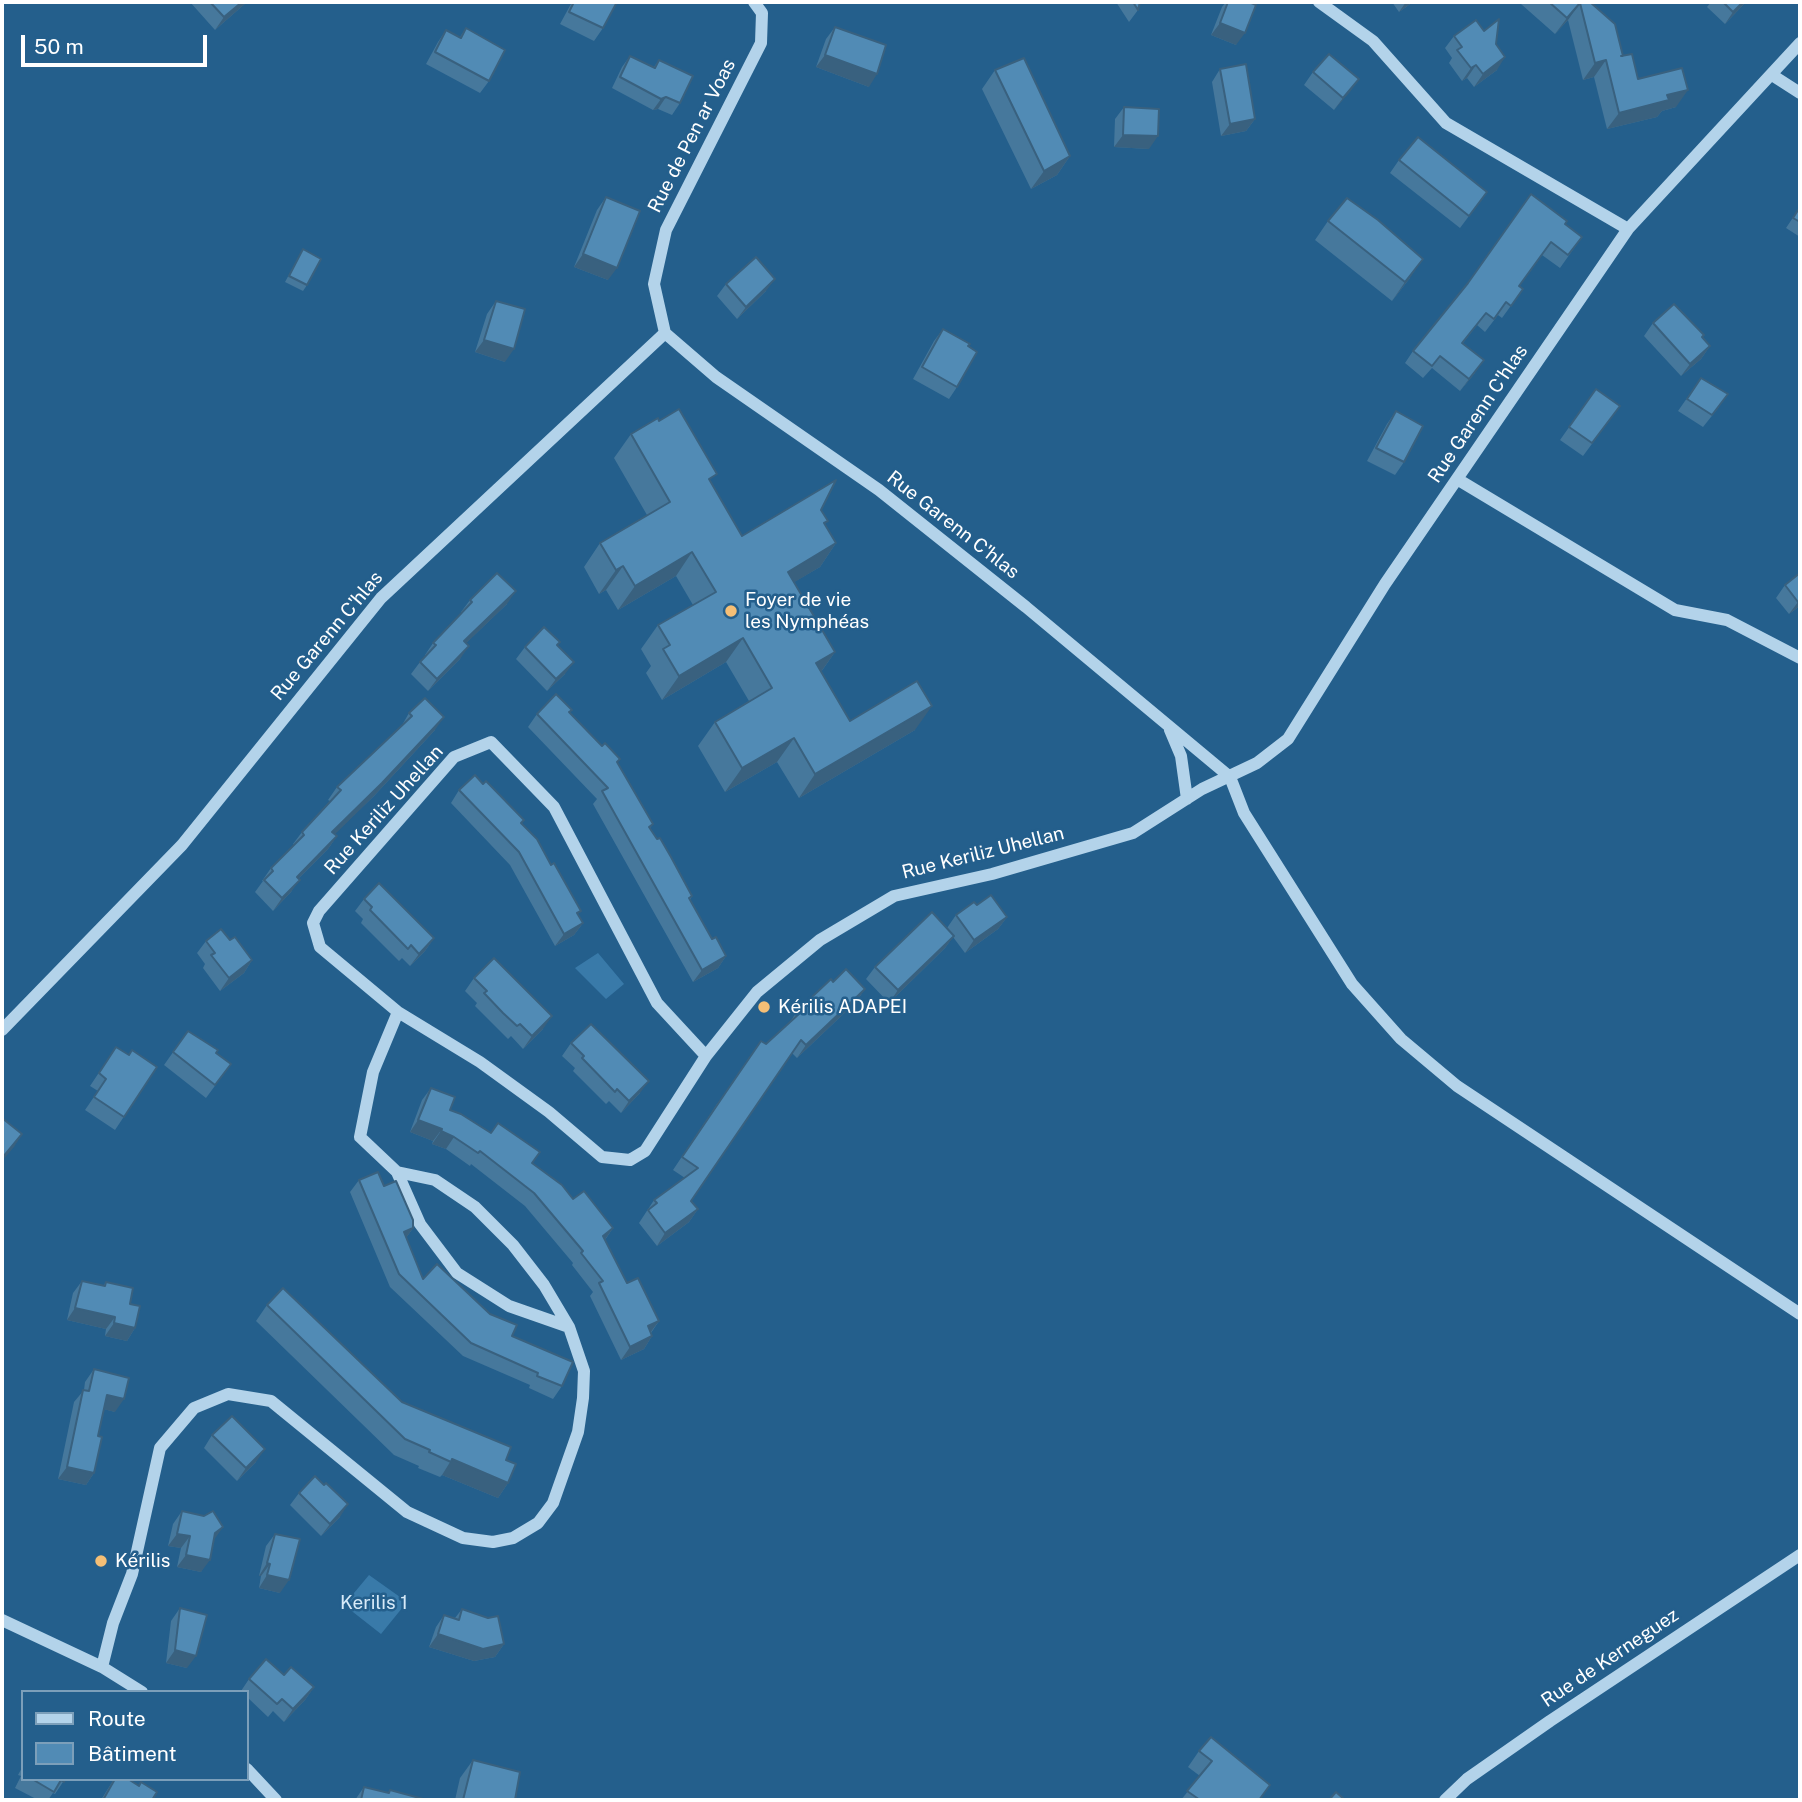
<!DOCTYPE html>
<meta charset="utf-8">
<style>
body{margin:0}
#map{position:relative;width:1802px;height:1802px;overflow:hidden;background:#245f8c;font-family:"Public Sans",sans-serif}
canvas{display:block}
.frame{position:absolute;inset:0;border:4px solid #fff;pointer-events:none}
.legend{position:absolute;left:21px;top:1690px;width:228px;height:91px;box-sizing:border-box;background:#245f8c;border:2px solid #7c9fba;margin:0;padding:9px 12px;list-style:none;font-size:21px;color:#fff}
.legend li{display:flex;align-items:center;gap:14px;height:35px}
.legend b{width:35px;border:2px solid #7c9fba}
.scale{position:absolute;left:21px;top:35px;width:186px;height:32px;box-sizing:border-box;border:4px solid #fff;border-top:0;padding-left:9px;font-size:21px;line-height:24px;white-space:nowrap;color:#fff;-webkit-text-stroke:5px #245f8c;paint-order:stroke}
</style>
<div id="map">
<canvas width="1802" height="1802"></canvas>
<div class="frame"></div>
<ul class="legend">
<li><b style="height:9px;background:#b3d3ea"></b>Route</li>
<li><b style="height:19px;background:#518bb5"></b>Bâtiment</li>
</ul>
<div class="scale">50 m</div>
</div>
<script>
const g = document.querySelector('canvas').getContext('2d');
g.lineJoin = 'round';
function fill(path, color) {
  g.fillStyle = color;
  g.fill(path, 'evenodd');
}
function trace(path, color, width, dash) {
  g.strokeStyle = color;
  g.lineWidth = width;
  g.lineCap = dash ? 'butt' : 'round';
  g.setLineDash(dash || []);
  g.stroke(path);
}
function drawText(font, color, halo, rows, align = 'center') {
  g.font = font + ' "Public Sans",sans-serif';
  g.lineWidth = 5;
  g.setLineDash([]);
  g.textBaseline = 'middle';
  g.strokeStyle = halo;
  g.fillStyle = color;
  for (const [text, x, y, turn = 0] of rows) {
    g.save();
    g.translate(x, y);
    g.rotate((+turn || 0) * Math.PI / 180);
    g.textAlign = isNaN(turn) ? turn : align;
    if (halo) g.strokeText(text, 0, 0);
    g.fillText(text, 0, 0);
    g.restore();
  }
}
fill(new Path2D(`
 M 598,953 L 624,984 L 606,999 L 575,968 Z
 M 369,1575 L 407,1602 L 381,1634 L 344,1605 Z`), '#397aa9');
trace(new Path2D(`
 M 1319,2 L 1373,41 L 1446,123 L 1628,229
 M 1772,75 L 1800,93
 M 665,333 L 654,284 L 666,230 L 761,43 L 762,13 L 754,2
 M 1457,479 L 1675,610 L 1727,620 L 1800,658
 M 1170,730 L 1181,756 L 1187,799
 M 398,1012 L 320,947 L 313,923 L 319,911 L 454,757 L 491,742 L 554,807 L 657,1003 L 706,1056
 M 2,1030 L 182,845 L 381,598 L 665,333 L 716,377 L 879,490 L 1026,607 L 1230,777 L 1244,813 L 1352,984 L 1401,1039 L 1457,1086 L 1800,1314
 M 569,1327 L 509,1306 L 457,1273 L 420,1224 L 397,1172 L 360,1137 L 373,1072 L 398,1012 L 480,1062 L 549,1112 L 602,1157 L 630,1160 L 645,1151 L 706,1056 L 757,992 L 820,940 L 894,896 L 992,874 L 1133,833 L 1202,789 L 1257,763 L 1288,739 L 1385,584 L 1628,229 L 1800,43
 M 2,1620 L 102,1667 L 142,1692
 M 102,1667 L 113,1623 L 132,1574 L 160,1448 L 194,1408 L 228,1394 L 271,1401 L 407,1512 L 463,1538 L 493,1542 L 513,1538 L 538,1523 L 553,1503 L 578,1432 L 583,1398 L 584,1371 L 569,1327 L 544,1285 L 513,1245 L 475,1207 L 435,1180 L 397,1172
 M 247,1769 L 276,1800
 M 1445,1800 L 1467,1779 L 1550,1721 L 1800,1555`), '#b3d3ea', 12);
fill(new Path2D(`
 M 190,2 L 247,2 L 215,30 Z
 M 572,2 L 617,2 L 603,28 L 594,41 L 560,24 Z
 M 1116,2 L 1140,2 L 1138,10 L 1129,22 Z
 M 1226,2 L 1249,2 L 1236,45 L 1211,35 L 1222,7 Z
 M 1392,2 L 1413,2 L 1399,12 Z
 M 1523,2 L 1590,2 L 1638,79 L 1676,107 L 1662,111 L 1657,117 L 1607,129 L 1594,77 L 1583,80 L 1568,20 L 1555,34 L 1521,4 Z
 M 1711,2 L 1746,2 L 1725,24 L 1707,7 Z
 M 835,27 L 869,87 L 816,67 L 826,39 Z
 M 466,28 L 489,81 L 480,93 L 426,64 L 438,42 L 446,30 L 460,37 Z
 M 1484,31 L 1496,44 L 1497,70 L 1474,87 L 1467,78 L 1462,81 L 1449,63 L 1452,58 L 1445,48 L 1454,36 Z
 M 630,56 L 654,67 L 659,60 L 680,103 L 672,115 L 658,109 L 653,110 L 612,88 L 622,67 Z
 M 1220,69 L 1255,119 L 1246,131 L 1221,136 L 1212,82 Z
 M 995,70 L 1070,156 L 1057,175 L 1031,189 L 982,89 Z
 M 1313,72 L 1359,79 L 1334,110 L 1304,85 Z
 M 1124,107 L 1149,149 L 1114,147 L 1115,119 Z
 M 1399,160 L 1487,192 L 1460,228 L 1390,173 Z
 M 606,197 L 608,280 L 574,267 L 597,210 Z
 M 1800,207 L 1800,237 L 1786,228 Z
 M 1328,221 L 1410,278 L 1392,301 L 1315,240 Z
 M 1565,224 L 1582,237 L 1560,268 L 1542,255 L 1519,286 L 1523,289 L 1502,318 L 1498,315 L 1485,332 L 1477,325 L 1463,343 L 1475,373 L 1460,391 L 1432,368 L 1423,378 L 1405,363 L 1413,351 Z
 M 303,249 L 307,285 L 303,291 L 285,282 Z
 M 726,284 L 766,291 L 737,319 L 717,296 Z
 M 496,301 L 505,362 L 475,352 L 487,314 Z
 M 1653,323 L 1702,337 L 1710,346 L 1701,359 L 1681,376 L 1644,336 Z
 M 943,329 L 968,346 L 957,387 L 949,399 L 913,379 L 934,341 Z
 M 1701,378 L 1719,407 L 1703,427 L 1678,411 Z
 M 1596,389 L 1620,406 L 1583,456 L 1560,440 Z
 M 1396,411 L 1404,462 L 1395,475 L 1367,461 L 1387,424 Z
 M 631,434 L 711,483 L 742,536 L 821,510 L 825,525 L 836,543 L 820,567 L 794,582 L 835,652 L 821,672 L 850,721 L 915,730 L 799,798 L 777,762 L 725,792 L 698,746 L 715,722 L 749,701 L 726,662 L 662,700 L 646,673 L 651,666 L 641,649 L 658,625 L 693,605 L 676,576 L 618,610 L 606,590 L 599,594 L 584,567 L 600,543 L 647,515 L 614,458 Z
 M 1800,573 L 1800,606 L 1789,614 L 1776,598 L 1785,585 Z
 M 470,600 L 507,604 L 466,643 L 460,659 L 428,691 L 411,674 L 420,662 L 425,656 L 425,655 L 433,643 L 462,613 L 461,612 Z
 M 557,645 L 565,674 L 547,691 L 516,659 L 525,647 Z
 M 409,713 L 435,730 L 374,796 L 334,834 L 337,836 L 328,849 L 299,878 L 291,892 L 273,911 L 255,892 L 263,881 L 262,881 L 271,868 L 294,845 L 293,844 L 302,832 L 330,801 L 328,800 L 337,787 L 401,727 Z
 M 569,713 L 602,746 L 620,759 L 617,763 L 653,824 L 650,828 L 692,896 L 690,900 L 712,939 L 726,956 L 718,968 L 693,982 L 593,804 L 597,799 L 528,727 L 537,714 Z
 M 459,790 L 522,823 L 551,865 L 583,923 L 574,935 L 555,946 L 510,865 L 451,803 Z
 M 364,899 L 434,938 L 425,951 L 410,966 L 402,958 L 399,961 L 361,923 L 363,919 L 355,911 Z
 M 977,905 L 1007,917 L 998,929 L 965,953 L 953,937 L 945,948 L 889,1003 L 866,979 L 875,967 L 947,928 L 956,915 Z
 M 230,940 L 252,960 L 244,973 L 220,991 L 203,968 L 205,964 L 197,953 L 206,941 Z
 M 474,978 L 543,1029 L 523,1049 L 511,1036 L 508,1039 L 475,1006 L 477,1003 L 465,991 Z
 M 833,982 L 865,989 L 856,1002 L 797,1058 L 792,1053 L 691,1201 L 698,1209 L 689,1222 L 657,1246 L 639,1223 L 654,1200 L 685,1178 L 673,1170 L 717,1104 L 766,1044 L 789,1024 L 797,1011 Z
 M 188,1031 L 231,1064 L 206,1098 L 164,1065 Z
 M 571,1043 L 640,1093 L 621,1113 L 609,1101 L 606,1104 L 573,1071 L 575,1068 L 562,1056 Z
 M 116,1047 L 129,1055 L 157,1067 L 115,1130 L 85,1110 L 98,1091 L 90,1086 Z
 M 431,1088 L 450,1110 L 532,1164 L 573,1199 L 613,1228 L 605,1240 L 627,1283 L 659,1321 L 651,1333 L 652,1336 L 644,1349 L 621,1360 L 590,1296 L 593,1292 L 572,1265 L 573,1263 L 525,1206 L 471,1164 L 470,1166 L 446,1149 L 432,1144 L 433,1141 L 410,1132 L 422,1100 Z
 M 359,1180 L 384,1186 L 413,1228 L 406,1238 L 423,1279 L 512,1336 L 562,1386 L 553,1399 L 529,1388 L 530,1385 L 463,1356 L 390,1287 L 350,1192 Z
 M 82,1281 L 103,1286 L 106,1282 L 130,1304 L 135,1328 L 127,1341 L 105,1336 L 106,1329 L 67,1320 L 73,1293 Z
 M 267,1305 L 402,1402 L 506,1460 L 508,1483 L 498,1498 L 442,1475 L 440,1477 L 418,1468 L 419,1466 L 394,1455 L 256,1321 Z
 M 94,1369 L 115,1412 L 104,1409 L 98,1436 L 94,1473 L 86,1485 L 58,1479 L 74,1402 L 84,1390 L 85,1382 Z
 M 212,1435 L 256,1462 L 237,1481 L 204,1448 Z
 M 299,1493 L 340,1517 L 321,1536 L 290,1505 Z
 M 182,1511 L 214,1540 L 201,1572 L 177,1567 L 181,1548 L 168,1546 L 173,1524 Z
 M 275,1534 L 280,1593 L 259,1588 L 261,1576 L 259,1576 L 266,1546 Z
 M 180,1608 L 187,1668 L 166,1663 L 171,1621 Z
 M 462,1609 L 504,1644 L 495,1657 L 474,1661 L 429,1647 L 436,1627 L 444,1615 L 455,1618 Z
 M 284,1675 L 314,1687 L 305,1700 L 284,1722 L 273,1711 L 268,1717 L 247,1697 L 247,1692 L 241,1691 L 249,1679 Z
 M 1199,1751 L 1260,1800 L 1181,1800 L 1200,1776 L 1188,1767 Z
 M 473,1760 L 515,1800 L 455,1800 L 460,1778 Z
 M 23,1766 L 23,1779 L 65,1779 L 55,1794 L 53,1793 L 48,1800 L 38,1800 L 15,1788 L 21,1776 L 18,1775 Z
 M 114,1779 L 128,1779 L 152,1800 L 101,1800 Z
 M 364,1787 L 388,1793 L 390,1790 L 427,1800 L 355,1800 Z`), '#46789c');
fill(new Path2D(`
 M 242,2 L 247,2 L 215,30 L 224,17 Z
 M 1406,2 L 1413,2 L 1399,12 Z
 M 1743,2 L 1746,2 L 1725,24 L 1733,12 Z
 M 1580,3 L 1568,20 L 1555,34 L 1567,18 Z
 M 1220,23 L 1245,33 L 1236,45 L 1211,35 Z
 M 825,55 L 877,74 L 869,87 L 816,67 Z
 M 1505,57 L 1497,70 L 1474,87 L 1483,74 Z
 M 1606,60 L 1594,77 L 1583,80 L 1595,63 Z
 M 1476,65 L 1467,78 L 1462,81 L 1471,68 Z
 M 1359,79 L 1350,92 L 1334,110 L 1343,98 Z
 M 1688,90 L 1676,107 L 1662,111 L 1657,117 L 1607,129 L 1619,113 L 1667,95 Z
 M 666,97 L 658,109 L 653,110 L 661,99 Z
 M 1255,119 L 1246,131 L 1221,136 L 1230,124 Z
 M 1123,135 L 1158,136 L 1149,149 L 1114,147 Z
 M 1070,156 L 1057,175 L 1031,189 L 1044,171 Z
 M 583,254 L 617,268 L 608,280 L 574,267 Z
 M 1423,259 L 1410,278 L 1392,301 L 1405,282 Z
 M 775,279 L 766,291 L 737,319 L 746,307 Z
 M 484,340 L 514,349 L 505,362 L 475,352 Z
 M 1710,346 L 1701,359 L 1681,376 L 1690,364 Z
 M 1484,360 L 1475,373 L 1460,391 L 1469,379 Z
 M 836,543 L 820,567 L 771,596 L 788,572 Z
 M 692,552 L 676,576 L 618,610 L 635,586 Z
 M 623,566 L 606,590 L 599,594 L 616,570 Z
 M 516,591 L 507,604 L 455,654 L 464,641 Z
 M 1800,600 L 1800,606 L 1789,614 L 1798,602 Z
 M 743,638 L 726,662 L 662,700 L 679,676 Z
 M 469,646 L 460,659 L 428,691 L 437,679 Z
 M 835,652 L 818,676 L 816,663 Z
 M 574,662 L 565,674 L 547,691 L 556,679 Z
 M 932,706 L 915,730 L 799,798 L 815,774 Z
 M 444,717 L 435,730 L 374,796 L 324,845 L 332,832 Z
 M 794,738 L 777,762 L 725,792 L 742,768 Z
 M 337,836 L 328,849 L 288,889 L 297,877 Z
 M 300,880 L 291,892 L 273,911 L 282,898 Z
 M 1007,917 L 998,929 L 965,953 L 974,940 Z
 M 583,923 L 574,935 L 555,946 L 564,934 Z
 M 954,936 L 945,948 L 889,1003 L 898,990 Z
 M 434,938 L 425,951 L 410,966 L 419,954 Z
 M 726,956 L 718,968 L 693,982 L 702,970 Z
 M 252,960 L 244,973 L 220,991 L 229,978 Z
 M 865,989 L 856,1002 L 797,1058 L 806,1045 Z
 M 552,1016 L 543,1029 L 523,1049 L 532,1036 Z
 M 649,1081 L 640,1093 L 621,1113 L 629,1101 Z
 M 418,1120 L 442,1129 L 433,1141 L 410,1132 Z
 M 441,1131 L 454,1137 L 446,1149 L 432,1144 Z
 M 22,1134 L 14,1147 L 2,1161 L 3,1157 Z
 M 698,1209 L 689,1222 L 657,1246 L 665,1233 Z
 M 413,1228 L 404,1241 L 404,1232 Z
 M 613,1228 L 604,1241 L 603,1236 Z
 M 75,1308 L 115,1317 L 106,1329 L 67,1320 Z
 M 659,1321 L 650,1333 L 648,1326 Z
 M 114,1323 L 135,1328 L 127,1341 L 105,1336 Z
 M 652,1336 L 644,1349 L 621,1360 L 630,1347 Z
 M 107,1395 L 124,1399 L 115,1412 L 99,1408 Z
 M 265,1449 L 256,1462 L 237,1481 L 246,1468 Z
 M 452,1459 L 508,1483 L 498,1498 L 442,1475 Z
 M 67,1467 L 94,1473 L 86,1485 L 58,1479 Z
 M 348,1504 L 340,1517 L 321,1536 L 330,1524 Z
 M 223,1527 L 214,1540 L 206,1546 L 215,1533 Z
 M 177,1534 L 190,1536 L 181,1548 L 168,1546 Z
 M 186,1555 L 210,1560 L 201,1572 L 177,1567 Z
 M 267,1563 L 270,1564 L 261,1576 L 259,1576 Z
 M 267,1575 L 289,1580 L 280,1593 L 259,1588 Z
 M 438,1634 L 504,1644 L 495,1657 L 474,1661 L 429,1647 Z
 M 175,1650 L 196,1656 L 187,1668 L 166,1663 Z
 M 314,1687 L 305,1700 L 284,1722 L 293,1709 Z`), '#39617f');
const building = new Path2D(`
 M 210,2 L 242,2 L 224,17 Z
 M 574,2 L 617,2 L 603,28 L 569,12 Z
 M 1133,2 L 1140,2 L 1138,10 Z
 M 1228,2 L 1249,2 L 1256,5 L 1245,33 L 1220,23 Z
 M 1549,2 L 1590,2 L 1615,24 L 1623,56 L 1621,56 L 1632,54 L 1638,79 L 1682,68 L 1688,90 L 1667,95 L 1669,100 L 1619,113 L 1606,60 L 1595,63 L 1580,3 L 1567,18 Z
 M 1723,2 L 1743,2 L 1733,12 Z
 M 1499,19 L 1496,44 L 1505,57 L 1483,74 L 1476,65 L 1471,68 L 1457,50 L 1462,47 L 1454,36 L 1476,20 L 1484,31 Z
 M 835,27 L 886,45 L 877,74 L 825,55 Z
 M 466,28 L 505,50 L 489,81 L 435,52 L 446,30 L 461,38 Z
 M 1329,54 L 1359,79 L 1343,98 L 1313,72 Z
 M 630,56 L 655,68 L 659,60 L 693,76 L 680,103 L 666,97 L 661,99 L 620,77 Z
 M 1024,58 L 1070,156 L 1044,171 L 995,70 Z
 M 1246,64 L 1255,119 L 1230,124 L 1220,69 Z
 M 1124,107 L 1159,109 L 1158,136 L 1123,135 Z
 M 1418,137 L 1487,192 L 1469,216 L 1399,160 Z
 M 1531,194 L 1567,221 L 1565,224 L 1582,237 L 1568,255 L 1551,242 L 1519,286 L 1523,289 L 1511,306 L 1506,302 L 1494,319 L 1486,313 L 1462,343 L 1484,360 L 1469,379 L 1440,356 L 1432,366 L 1413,351 L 1468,283 Z
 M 606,197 L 640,211 L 617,268 L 583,254 Z
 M 1347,198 L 1378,220 L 1423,259 L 1405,282 L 1328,221 Z
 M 1800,207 L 1800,222 L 1793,218 Z
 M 303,249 L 321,259 L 307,285 L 289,276 Z
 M 756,257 L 775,279 L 746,307 L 726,284 Z
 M 496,301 L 525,309 L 514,349 L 484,340 Z
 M 1674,304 L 1704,335 L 1702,337 L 1710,346 L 1690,364 L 1653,323 Z
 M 943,329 L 970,344 L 968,346 L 977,352 L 957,387 L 922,367 Z
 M 1701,378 L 1728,394 L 1712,415 L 1687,399 Z
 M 1596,389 L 1620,406 L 1592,443 L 1569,427 Z
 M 679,409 L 717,474 L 709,479 L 742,536 L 836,480 L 821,510 L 828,521 L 824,523 L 836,543 L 788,572 L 835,652 L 816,663 L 850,721 L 917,681 L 932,706 L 815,774 L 794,738 L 742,768 L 715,722 L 772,688 L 743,638 L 679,676 L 663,649 L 670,645 L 658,625 L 716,592 L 692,552 L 635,586 L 623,566 L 616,570 L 600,543 L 670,502 L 631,434 L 658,418 L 659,421 Z
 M 1396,411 L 1423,426 L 1404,462 L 1376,448 Z
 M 497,573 L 516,591 L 464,641 L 469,646 L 437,679 L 420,662 L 436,645 L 433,643 L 472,602 L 470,600 Z
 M 1800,573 L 1800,600 L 1798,602 L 1785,585 Z
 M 544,627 L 560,642 L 557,645 L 574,662 L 556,679 L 525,647 Z
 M 556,694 L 572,710 L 569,712 L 602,746 L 605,743 L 620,759 L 617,762 L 653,824 L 649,827 L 657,839 L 660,838 L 671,857 L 692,896 L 689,898 L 712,939 L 716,937 L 726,956 L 702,970 L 602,791 L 608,788 L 537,714 Z
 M 425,698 L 444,717 L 382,783 L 332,832 L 337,836 L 297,877 L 300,880 L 282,898 L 264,880 L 273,871 L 271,868 L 304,835 L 302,832 L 341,790 L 337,787 L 412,716 L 409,713 Z
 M 475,775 L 483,784 L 486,781 L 524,820 L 521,823 L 537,839 L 551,865 L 554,863 L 581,911 L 577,913 L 583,923 L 564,934 L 519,852 L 459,790 Z
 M 379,883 L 434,938 L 419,954 L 411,945 L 408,949 L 370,910 L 372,907 L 364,899 Z
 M 991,895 L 1007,917 L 974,940 L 956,915 L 974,902 L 977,905 Z
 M 932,912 L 954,936 L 898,990 L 875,967 Z
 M 221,929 L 230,940 L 235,937 L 252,960 L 229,978 L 211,955 L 215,953 L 206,941 Z
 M 494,958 L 552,1016 L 532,1036 L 520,1024 L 517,1026 L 503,1013 L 484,993 L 487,991 L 474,978 Z
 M 846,969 L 865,989 L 806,1045 L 801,1040 L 691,1201 L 698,1209 L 665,1233 L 648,1210 L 657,1203 L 654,1200 L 698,1168 L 682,1157 L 726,1092 L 761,1041 L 766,1044 L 800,1013 L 797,1011 L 831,979 L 833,982 Z
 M 591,1024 L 649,1081 L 629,1101 L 617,1089 L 615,1092 L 582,1058 L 584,1056 L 571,1043 Z
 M 188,1031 L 218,1050 L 216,1053 L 231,1064 L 215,1085 L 173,1052 Z
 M 116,1047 L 129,1055 L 132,1050 L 157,1067 L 124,1117 L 94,1097 L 106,1079 L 99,1073 Z
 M 431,1088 L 455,1097 L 450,1110 L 461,1114 L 491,1133 L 498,1123 L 540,1152 L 532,1163 L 562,1185 L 573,1199 L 584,1191 L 613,1228 L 603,1236 L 627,1283 L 638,1278 L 659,1321 L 648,1326 L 652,1336 L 630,1347 L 599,1283 L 603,1281 L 581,1253 L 583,1251 L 534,1193 L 480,1151 L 478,1153 L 454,1137 L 441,1131 L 442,1129 L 418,1120 Z
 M 2,1118 L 22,1134 L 3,1157 L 2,1156 Z
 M 378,1172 L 384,1186 L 396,1181 L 413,1220 L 413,1228 L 404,1232 L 423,1279 L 437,1264 L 490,1314 L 517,1325 L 512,1336 L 573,1362 L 562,1386 L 537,1376 L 538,1373 L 471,1343 L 399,1274 L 359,1180 Z
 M 82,1281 L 105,1286 L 106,1282 L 133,1288 L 130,1304 L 140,1306 L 135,1328 L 114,1323 L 115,1317 L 75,1308 Z
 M 283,1288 L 402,1402 L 511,1447 L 506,1460 L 516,1464 L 508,1483 L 452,1459 L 451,1462 L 429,1452 L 430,1450 L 405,1439 L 267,1305 Z
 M 94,1369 L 129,1378 L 124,1399 L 107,1395 L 98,1436 L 102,1437 L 94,1473 L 67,1467 L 83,1390 L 89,1391 Z
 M 232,1416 L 265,1449 L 246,1468 L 212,1435 Z
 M 315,1476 L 324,1485 L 326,1483 L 348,1504 L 330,1524 L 299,1493 Z
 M 182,1511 L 204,1516 L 213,1511 L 223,1527 L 215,1533 L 210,1560 L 186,1555 L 190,1536 L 177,1534 Z
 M 275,1534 L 300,1539 L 289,1580 L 267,1575 L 270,1564 L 267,1563 Z
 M 180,1608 L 207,1615 L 196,1656 L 175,1650 Z
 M 462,1609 L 488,1618 L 498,1616 L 504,1644 L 483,1649 L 438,1634 L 444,1615 L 459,1620 Z
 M 266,1659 L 284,1675 L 291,1667 L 314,1687 L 293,1709 L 282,1699 L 277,1704 L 249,1679 Z
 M 1211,1737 L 1270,1785 L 1259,1800 L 1200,1800 L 1187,1791 L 1212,1761 L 1199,1751 Z
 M 473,1760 L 520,1772 L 515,1800 L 463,1800 Z
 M 32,1779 L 65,1779 L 64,1782 L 61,1780 L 54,1792 Z
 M 115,1779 L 128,1779 L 139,1786 L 141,1782 L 157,1792 L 152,1800 L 103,1800 Z
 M 364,1787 L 389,1793 L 390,1790 L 427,1800 L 361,1800 Z
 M 1336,1792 L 1345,1800 L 1329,1800 Z`);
fill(building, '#518bb5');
trace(building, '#39617f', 2);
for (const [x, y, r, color] of [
 [731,611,7,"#f5bf76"],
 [764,1007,7,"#f5bf76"],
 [101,1561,7,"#f5bf76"]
]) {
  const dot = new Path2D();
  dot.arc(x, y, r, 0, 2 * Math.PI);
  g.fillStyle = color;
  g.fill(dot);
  trace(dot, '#245f8c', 2.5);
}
drawText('19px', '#fff', '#245f8c', [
 ["Rue de Pen ar Voas",692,136,-63],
 ["Rue Garenn C'hlas",1478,414,-56],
 ["Rue Garenn C'hlas",953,525,38],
 ["Rue Garenn C'hlas",327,636,-50],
 ["Rue Keriliz Uhellan",384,810,-48],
 ["Rue Keriliz Uhellan",983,853,-14],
 ["Rue de Kerneguez",1610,1658,-34]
]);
drawText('19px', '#fff', '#245f8c', [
 ["Foyer de vie",745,600],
 ["les Nymphéas",745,622],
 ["Kérilis ADAPEI",778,1007],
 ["Kérilis",115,1561]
], 'left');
drawText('19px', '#d7eaf8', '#245f8c', [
 ["Kerilis 1",374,1603]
]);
</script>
